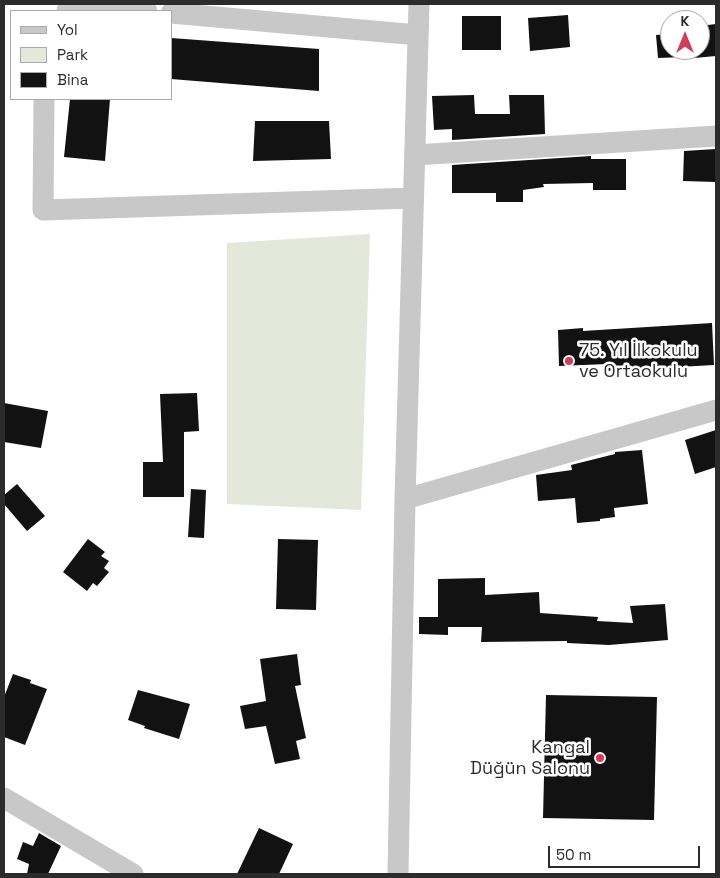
<!DOCTYPE html>
<meta charset="utf-8">
<style>
body{margin:0}
#map{position:relative;width:720px;height:878px;overflow:hidden;background:#fff;font-family:"Space Grotesk",sans-serif}
canvas{display:block}
.frame{position:absolute;inset:0;border:5px solid #2b2b2b;pointer-events:none}
.legend{position:absolute;left:10px;top:10px;width:162px;height:90px;box-sizing:border-box;background:#fff;border:1px solid #aaa;margin:0;padding:6px 9px;list-style:none;font-size:15px;color:#2b2b2b}
.legend li{display:flex;align-items:center;gap:10px;height:25px}
.legend b{width:25px;border:1px solid #aaa}
.north{position:absolute;left:660px;top:10px;width:50px;height:50px;box-sizing:border-box;background:#fff;border:1px solid #aaa;border-radius:50%;rotate:0deg;font-size:14px;font-weight:700;line-height:20px;text-align:center;color:#2b2b2b}
.north::after{content:'';display:block;margin:auto;width:18px;height:22px;background:#d23e58;clip-path:polygon(50% 0,100% 100%,50% 72%,0 100%)}
.scale{position:absolute;left:548px;top:846px;width:152px;height:22px;box-sizing:border-box;border:2px solid #2b2b2b;border-top:0;padding-left:6px;font-size:15px;line-height:18px;white-space:nowrap;color:#2b2b2b;-webkit-text-stroke:4px #fff;paint-order:stroke}
</style>
<div id="map">
<canvas width="720" height="878"></canvas>
<div class="frame"></div>
<ul class="legend">
<li><b style="height:6px;background:#c8c8c8"></b>Yol</li>
<li><b style="height:14px;background:#e3e8da"></b>Park</li>
<li><b style="height:14px;background:#121212"></b>Bina</li>
</ul>
<div class="north">K</div>
<div class="scale">50 m</div>
</div>
<script>
const g = document.querySelector('canvas').getContext('2d');
g.lineJoin = 'round';
function fill(path, color) {
  g.fillStyle = color;
  g.fill(path, 'evenodd');
}
function trace(path, color, width, dash) {
  g.strokeStyle = color;
  g.lineWidth = width;
  g.lineCap = dash ? 'butt' : 'round';
  g.setLineDash(dash || []);
  g.stroke(path);
}
function drawText(font, color, halo, rows, align = 'center') {
  g.font = font + ' "Space Grotesk",sans-serif';
  g.lineWidth = 5;
  g.setLineDash([]);
  g.textBaseline = 'middle';
  g.strokeStyle = halo;
  g.fillStyle = color;
  for (const [text, x, y, turn = 0] of rows) {
    g.save();
    g.translate(x, y);
    g.rotate((+turn || 0) * Math.PI / 180);
    g.textAlign = isNaN(turn) ? turn : align;
    if (halo) g.strokeText(text, 0, 0);
    g.fillText(text, 0, 0);
    g.restore();
  }
}
fill(new Path2D(`
 M 370,234 L 361,510 L 227,504 L 227,243 Z`), '#e3e8da');
fill(new Path2D(`
 M 568,15 L 570,47 L 530,51 L 528,18 Z
 M 462,16 L 501,16 L 501,50 L 462,50 Z
 M 716,24 L 716,56 L 683,59 L 683,57 L 658,58 L 656,35 L 670,34 L 670,50 L 700,50 L 700,26 Z
 M 171,38 L 319,49 L 319,91 L 171,79 Z
 M 474,95 L 475,114 L 510,114 L 509,95 L 544,95 L 545,134 L 452,140 L 452,129 L 434,130 L 432,96 Z
 M 70,99 L 110,99 L 105,161 L 64,157 Z
 M 255,121 L 329,121 L 331,159 L 253,161 Z
 M 716,149 L 716,182 L 683,181 L 684,151 Z
 M 591,156 L 591,159 L 626,159 L 626,190 L 593,190 L 593,183 L 543,184 L 544,187 L 523,190 L 523,202 L 496,202 L 496,193 L 452,193 L 452,165 Z
 M 712,323 L 714,365 L 607,371 L 607,364 L 559,366 L 558,330 L 583,328 L 583,331 Z
 M 197,393 L 199,431 L 184,432 L 184,497 L 143,497 L 143,462 L 163,462 L 160,394 Z
 M 4,403 L 48,411 L 41,448 L 4,442 Z
 M 716,430 L 716,467 L 695,474 L 685,440 Z
 M 642,450 L 648,504 L 614,508 L 615,517 L 600,519 L 600,521 L 577,523 L 575,498 L 538,501 L 536,475 L 572,470 L 571,465 L 615,454 L 615,452 Z
 M 17,484 L 45,516 L 27,531 L 4,504 L 4,495 Z
 M 191,489 L 206,490 L 204,538 L 188,537 Z
 M 88,539 L 105,552 L 101,556 L 109,561 L 104,568 L 109,572 L 97,586 L 93,583 L 87,591 L 63,572 Z
 M 278,539 L 318,540 L 316,610 L 276,609 Z
 M 485,578 L 485,595 L 539,592 L 540,613 L 598,617 L 597,621 L 633,623 L 630,606 L 665,604 L 668,640 L 609,645 L 567,643 L 567,641 L 481,642 L 482,627 L 448,627 L 448,635 L 419,634 L 419,617 L 438,617 L 438,579 Z
 M 297,654 L 301,685 L 295,686 L 306,738 L 296,741 L 300,759 L 275,764 L 266,726 L 245,729 L 240,706 L 266,701 L 260,659 Z
 M 13,674 L 31,680 L 30,683 L 47,689 L 25,745 L 4,737 L 4,697 Z
 M 138,690 L 190,704 L 179,739 L 144,728 L 145,726 L 128,720 Z
 M 546,695 L 657,697 L 654,820 L 543,818 Z
 M 259,828 L 293,844 L 279,874 L 237,874 Z
 M 39,833 L 61,846 L 48,874 L 27,874 L 29,864 L 17,859 L 23,842 L 33,846 Z`), '#121212');
trace(new Path2D(`
 M 67,11 L 75,5 L 147,11
 M 171,13 L 418,35
 M 44,99 L 43,210 L 413,198
 M 415,155 L 716,136
 M 405,499 L 716,410
 M 4,798 L 133,874
 M 398,874 L 405,499 L 419,4`), '#c8c8c8', 21);
for (const [x, y, r, color] of [
 [569,361,5,"#d23e58"],
 [600,758,5,"#d23e58"]
]) {
  const dot = new Path2D();
  dot.arc(x, y, r, 0, 2 * Math.PI);
  g.fillStyle = color;
  g.fill(dot);
  trace(dot, '#fff', 2);
}
drawText('18px', '#2b2b2b', '#fff', [
 ["75. Yıl İlkokulu",579,351],
 ["ve Ortaokulu",579,372],
 ["Kangal",590,748,"right"],
 ["Düğün Salonu",590,769,"right"]
], 'left');
</script>
